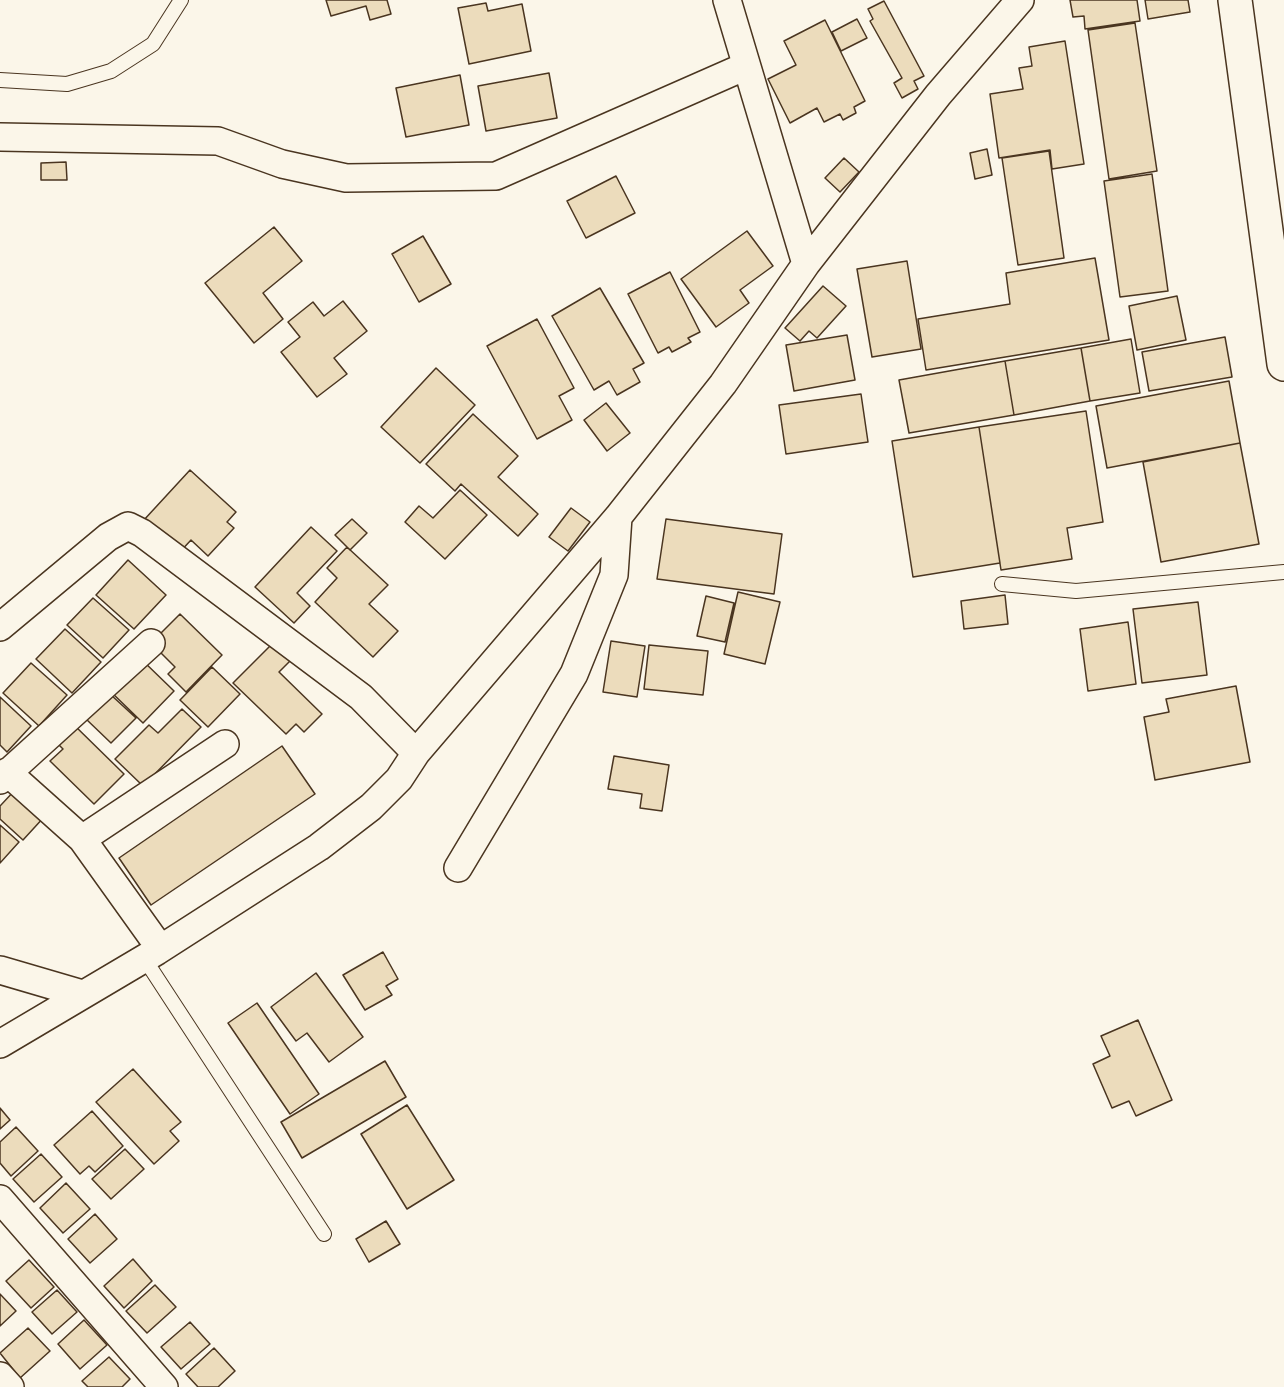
<!DOCTYPE html>
<style>
body{margin:0}
canvas{display:block;background:#fbf6e9}
</style>
<canvas width="1284" height="1387"></canvas>
<script>
const g = document.querySelector('canvas').getContext('2d');
g.lineJoin = 'round';
function fill(path, color) {
  g.fillStyle = color;
  g.fill(path, 'evenodd');
}
function trace(path, color, width, dash) {
  g.strokeStyle = color;
  g.lineWidth = width;
  g.lineCap = dash ? 'butt' : 'round';
  g.setLineDash(dash || []);
  g.stroke(path);
}
const building = new Path2D(`
 M 326,0 L 387,0 L 391,14 L 370,20 L 366,6 L 331,16 Z
 M 1070,0 L 1137,0 L 1140,21 L 1085,29 L 1084,16 L 1073,17 Z
 M 1145,0 L 1188,0 L 1190,12 L 1148,19 Z
 M 884,1 L 924,76 L 914,81 L 918,89 L 902,98 L 894,83 L 902,78 L 870,21 L 873,19 L 868,9 Z
 M 486,3 L 488,11 L 522,4 L 531,51 L 469,64 L 458,8 Z
 M 857,19 L 867,38 L 841,51 L 832,32 Z
 M 825,20 L 865,101 L 854,107 L 856,113 L 843,120 L 840,114 L 824,122 L 817,108 L 790,123 L 768,79 L 796,65 L 784,41 Z
 M 1135,23 L 1157,171 L 1109,179 L 1088,30 Z
 M 1065,41 L 1084,164 L 1052,169 L 1050,150 L 999,158 L 990,94 L 1023,89 L 1019,68 L 1032,66 L 1029,47 Z
 M 549,73 L 557,118 L 486,131 L 478,86 Z
 M 460,75 L 469,125 L 406,137 L 396,88 Z
 M 987,149 L 992,175 L 975,179 L 970,153 Z
 M 1049,151 L 1064,258 L 1018,265 L 1002,158 Z
 M 844,158 L 859,172 L 840,192 L 825,178 Z
 M 66,162 L 67,180 L 41,180 L 41,163 Z
 M 1152,174 L 1168,291 L 1120,297 L 1104,181 Z
 M 616,176 L 635,213 L 586,238 L 567,201 Z
 M 274,227 L 302,261 L 263,293 L 283,319 L 254,343 L 205,283 Z
 M 747,231 L 773,266 L 740,290 L 749,303 L 716,327 L 681,279 Z
 M 423,236 L 451,284 L 419,302 L 392,254 Z
 M 1095,258 L 1109,340 L 926,370 L 918,319 L 1010,304 L 1006,273 Z
 M 907,261 L 921,349 L 872,357 L 857,269 Z
 M 670,272 L 700,332 L 688,338 L 691,342 L 672,352 L 669,347 L 658,353 L 628,294 Z
 M 823,286 L 846,306 L 817,338 L 809,331 L 800,341 L 785,328 Z
 M 600,288 L 644,363 L 633,369 L 640,382 L 617,395 L 609,381 L 594,390 L 552,316 Z
 M 1177,296 L 1186,340 L 1137,350 L 1129,306 Z
 M 343,301 L 367,331 L 334,358 L 347,374 L 317,397 L 281,352 L 300,337 L 288,322 L 313,302 L 324,316 Z
 M 537,319 L 574,388 L 559,396 L 572,420 L 537,439 L 487,346 Z
 M 847,335 L 855,380 L 794,391 L 786,345 Z
 M 1225,337 L 1232,377 L 1149,391 L 1142,352 Z
 M 1131,339 L 1140,393 L 1090,401 L 1081,348 Z
 M 1081,348 L 1090,401 L 1014,415 L 1005,361 Z
 M 1005,361 L 1014,415 L 909,433 L 899,380 Z
 M 436,368 L 475,405 L 420,463 L 381,427 Z
 M 1229,381 L 1240,443 L 1107,468 L 1096,406 Z
 M 861,394 L 868,442 L 786,454 L 779,405 Z
 M 606,403 L 630,433 L 607,451 L 584,420 Z
 M 1086,411 L 1103,522 L 1067,528 L 1072,559 L 1001,570 L 979,427 Z
 M 473,414 L 518,456 L 498,477 L 538,514 L 518,536 L 461,484 L 455,491 L 426,464 Z
 M 979,427 L 1000,563 L 913,577 L 892,441 Z
 M 1240,443 L 1259,544 L 1161,562 L 1143,462 Z
 M 190,470 L 236,512 L 227,522 L 234,528 L 208,556 L 191,540 L 178,554 L 143,521 Z
 M 460,490 L 487,515 L 445,559 L 405,522 L 419,506 L 433,518 Z
 M 571,508 L 590,522 L 568,551 L 549,537 Z
 M 352,519 L 367,533 L 350,550 L 335,535 Z
 M 666,519 L 782,534 L 774,594 L 657,579 Z
 M 311,527 L 337,551 L 297,593 L 310,606 L 294,623 L 255,587 Z
 M 347,547 L 388,585 L 369,604 L 398,631 L 373,657 L 315,602 L 337,578 L 327,568 Z
 M 128,560 L 166,595 L 134,629 L 96,595 Z
 M 738,592 L 780,602 L 765,664 L 724,654 Z
 M 1005,595 L 1008,624 L 964,629 L 961,601 Z
 M 706,596 L 734,603 L 725,642 L 697,636 Z
 M 93,598 L 129,630 L 103,658 L 67,625 Z
 M 1198,602 L 1207,675 L 1142,683 L 1133,609 Z
 M 180,614 L 222,655 L 186,692 L 168,674 L 175,667 L 151,643 Z
 M 1128,622 L 1136,684 L 1088,691 L 1080,629 Z
 M 65,629 L 101,662 L 72,693 L 36,659 Z
 M 611,641 L 645,646 L 637,697 L 603,692 Z
 M 273,643 L 291,660 L 279,672 L 322,714 L 304,732 L 296,724 L 286,734 L 233,683 Z
 M 649,645 L 708,651 L 703,695 L 644,689 Z
 M 140,658 L 174,691 L 143,723 L 109,690 Z
 M 31,663 L 67,695 L 39,726 L 3,693 Z
 M 212,667 L 240,694 L 208,727 L 180,700 Z
 M 1236,686 L 1250,762 L 1155,780 L 1144,717 L 1169,712 L 1166,699 Z
 M 110,694 L 136,718 L 111,743 L 86,719 Z
 M 0,697 L 31,726 L 7,752 L 0,745 Z
 M 182,709 L 201,727 L 143,786 L 115,759 L 149,725 L 158,733 Z
 M 72,723 L 124,774 L 94,804 L 50,761 L 63,749 L 55,741 Z
 M 282,746 L 315,794 L 151,905 L 119,858 Z
 M 614,756 L 669,765 L 662,811 L 640,808 L 642,794 L 608,789 Z
 M 15,790 L 45,816 L 23,840 L 0,819 L 0,806 Z
 M 0,825 L 19,842 L 0,863 Z
 M 383,952 L 398,979 L 386,986 L 392,995 L 365,1010 L 343,975 Z
 M 316,973 L 363,1037 L 329,1062 L 307,1033 L 296,1041 L 271,1007 Z
 M 257,1003 L 319,1094 L 290,1114 L 228,1023 Z
 M 1138,1020 L 1172,1100 L 1136,1116 L 1129,1101 L 1112,1108 L 1093,1064 L 1110,1056 L 1101,1036 Z
 M 385,1061 L 406,1097 L 302,1158 L 281,1122 Z
 M 133,1069 L 181,1122 L 170,1131 L 179,1141 L 154,1164 L 96,1102 Z
 M 407,1105 L 454,1180 L 407,1209 L 361,1134 Z
 M 0,1108 L 10,1120 L 0,1129 Z
 M 92,1111 L 123,1146 L 95,1172 L 89,1166 L 80,1174 L 54,1145 Z
 M 16,1127 L 38,1151 L 11,1176 L 0,1163 L 0,1142 Z
 M 125,1149 L 144,1169 L 111,1199 L 92,1179 Z
 M 41,1154 L 62,1177 L 34,1202 L 13,1179 Z
 M 66,1183 L 90,1209 L 63,1233 L 40,1208 Z
 M 95,1214 L 117,1239 L 90,1263 L 68,1239 Z
 M 386,1221 L 400,1244 L 369,1262 L 356,1239 Z
 M 133,1259 L 152,1281 L 124,1308 L 104,1286 Z
 M 29,1260 L 54,1287 L 31,1308 L 6,1281 Z
 M 155,1285 L 176,1307 L 147,1333 L 126,1311 Z
 M 57,1290 L 77,1312 L 52,1334 L 32,1312 Z
 M 0,1294 L 16,1311 L 0,1326 Z
 M 84,1320 L 107,1345 L 80,1369 L 58,1344 Z
 M 190,1322 L 210,1344 L 181,1369 L 161,1347 Z
 M 28,1328 L 50,1351 L 20,1378 L 0,1353 Z
 M 214,1348 L 235,1371 L 218,1387 L 198,1387 L 186,1374 Z
 M 109,1357 L 130,1379 L 122,1387 L 88,1387 L 82,1381 Z`);
fill(building, '#ecdcbc');
trace(building, '#4a3520', 1.5);
const service = new Path2D(`
 M 0,80 L 67,84 L 111,71 L 153,44 L 181,0
 M 1002,584 L 1076,591 L 1284,572
 M 144,958 L 324,1234`);
const minor = new Path2D(`
 M 727,0 L 806,264
 M 0,137 L 218,141 L 282,164 L 346,178 L 496,176 L 746,66
 M 0,627 L 108,537 L 128,526 L 142,533 L 361,697 L 416,753
 M 7,772 L 82,839 L 160,948
 M 0,780 L 151,643
 M 82,839 L 225,744
 M 458,868 L 574,674 L 614,575 L 618,517
 M 0,970 L 82,994
 M 0,1044 L 157,951 L 319,847 L 371,807 L 399,779 L 416,753 L 618,517 L 723,384 L 806,264 L 938,95 L 1020,0
 M 0,1199 L 164,1387
 M 0,1376 L 10,1387`);
const trunk = new Path2D(`
 M 1235,0 L 1284,364`);
trace(service, '#4a3520', 16);
trace(minor, '#4a3520', 30);
trace(trunk, '#4a3520', 36);
trace(service, '#fbf6e9', 14);
trace(minor, '#fbf6e9', 27);
trace(trunk, '#fbf6e9', 33);
</script>
